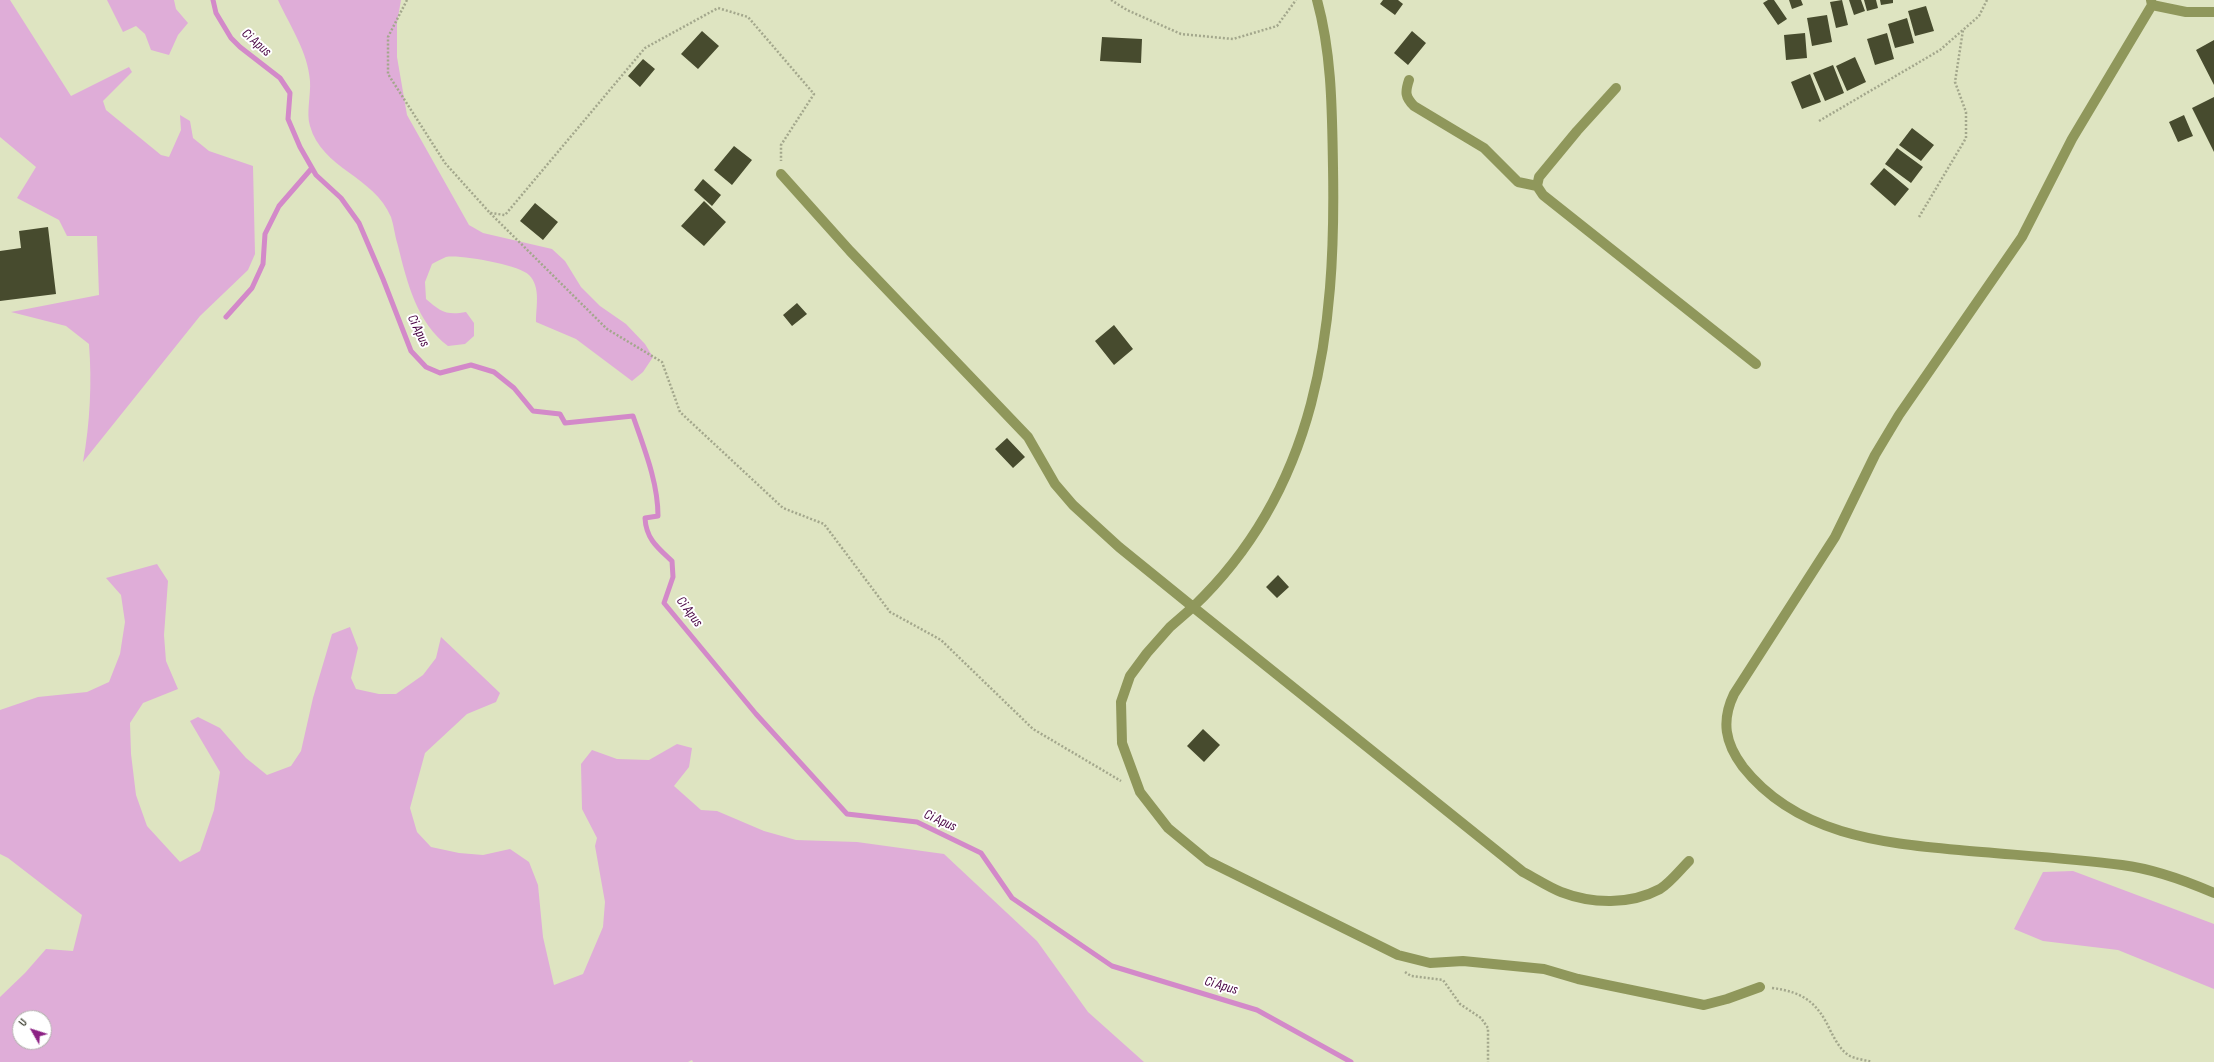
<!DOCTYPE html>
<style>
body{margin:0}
#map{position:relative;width:2214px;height:1062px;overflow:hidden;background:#dee4c1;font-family:"Sofia Sans Condensed",sans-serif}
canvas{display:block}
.north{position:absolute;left:12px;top:1010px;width:40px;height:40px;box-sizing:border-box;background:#fff;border:1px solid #b1b1ac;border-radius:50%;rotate:309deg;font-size:11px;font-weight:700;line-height:16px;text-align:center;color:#3b3d2f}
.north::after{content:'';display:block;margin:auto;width:14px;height:18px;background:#8c2084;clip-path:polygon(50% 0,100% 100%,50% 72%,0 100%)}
</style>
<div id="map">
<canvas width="2214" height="1062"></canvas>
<div class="north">U</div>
</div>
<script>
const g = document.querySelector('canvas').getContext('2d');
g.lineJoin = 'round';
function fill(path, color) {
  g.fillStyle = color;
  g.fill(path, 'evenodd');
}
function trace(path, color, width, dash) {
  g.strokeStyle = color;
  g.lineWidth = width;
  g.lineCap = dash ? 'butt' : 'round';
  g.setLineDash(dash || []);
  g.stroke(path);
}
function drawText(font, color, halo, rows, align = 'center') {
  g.font = font + ' "Sofia Sans Condensed",sans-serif';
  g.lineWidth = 4;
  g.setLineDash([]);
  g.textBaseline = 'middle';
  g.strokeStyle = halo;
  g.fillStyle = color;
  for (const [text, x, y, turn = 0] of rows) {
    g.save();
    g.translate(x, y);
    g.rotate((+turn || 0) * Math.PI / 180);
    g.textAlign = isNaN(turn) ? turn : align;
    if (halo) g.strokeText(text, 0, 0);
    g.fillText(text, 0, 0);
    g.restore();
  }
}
fill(new Path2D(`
 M 0,0 L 10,0 L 71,96 L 129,67 L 132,72 L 103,101 L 106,110 L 161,155 L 169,157 L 181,130 L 180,115 L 190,121 L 193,138 L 209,151 L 253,166 L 255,254 L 248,270 L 200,316 L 83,462 C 90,423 92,383 89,344 L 66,326 L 11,312 L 99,295 L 97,236 L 67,236 L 59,220 L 17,198 L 36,167 L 0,137 Z
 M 107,0 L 174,0 L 176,9 L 188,23 L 178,35 L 169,55 L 151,50 L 145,34 L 136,26 L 123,32 Z
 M 278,0 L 401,0 L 397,23 L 397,57 L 407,115 L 469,225 L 483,233 L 552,249 L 565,261 L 581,287 L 600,306 L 626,324 L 645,344 L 653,357 L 643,372 L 632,381 L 576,339 L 536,322 C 536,306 541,287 529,275 C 520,265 459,254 446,257 C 441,259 436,262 432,264 L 425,282 L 426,299 C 440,311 446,316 466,312 L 474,323 L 474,336 L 465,344 L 448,346 C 417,323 407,282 398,246 C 395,237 394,226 391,217 C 374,176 322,169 310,126 C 306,113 311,95 310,81 C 308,52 290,26 278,0 Z
 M 157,564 L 168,581 L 164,635 L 166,661 L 178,689 L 143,703 L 130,723 L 131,754 L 136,795 L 147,826 L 180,862 L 200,851 L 214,810 L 220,772 L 190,721 L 198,717 L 220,728 L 246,758 L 267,775 L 291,766 L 301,751 L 313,698 L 332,634 L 350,627 L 358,648 L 351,678 L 356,689 L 379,694 L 396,694 L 423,675 L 436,658 L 441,637 L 500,693 L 496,702 L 467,714 L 425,753 L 410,808 L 417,832 L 431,847 L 459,853 L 483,855 L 510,849 L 529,862 L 538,885 L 543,937 L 554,985 L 583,974 L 603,927 L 605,902 L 595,846 L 597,838 L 582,809 L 581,764 L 592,750 L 617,759 L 649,760 L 677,744 L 692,748 L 689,767 L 674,786 L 701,810 L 717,811 L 764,831 L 796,840 L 857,842 L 944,854 L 1037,941 L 1088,1012 L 1144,1062 L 693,1062 L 692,1060 L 688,1062 L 0,1062 L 0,997 L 25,973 L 46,949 L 73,951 L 82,915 L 8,858 L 0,854 L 0,710 L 38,697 L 87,692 L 109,682 L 120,654 L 125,622 L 121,595 L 106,578 ZM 20,1018 L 44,1018 L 44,1042 L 20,1042 Z
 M 2073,871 L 2214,924 L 2214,989 L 2118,950 L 2043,941 L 2014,929 L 2043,872 Z`), '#dfadd8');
trace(new Path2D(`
 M 213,0 L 216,13 L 231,38 L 240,47 L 280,78 L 290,93 L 288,119 L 300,147 L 316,175 L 341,198 L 359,223 L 383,279 L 411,351 L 426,367 L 440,373 L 471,365 L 494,372 L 514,388 L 533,411 L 560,414 L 565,423 L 633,416 C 644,448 658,482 658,516 L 645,518 C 646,539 658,548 672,561 L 673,577 L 664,603 L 756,714 L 847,814 L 917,822 L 981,853 L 1012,898 L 1112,966 L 1257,1010 L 1351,1062
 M 226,317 L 252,288 L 263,264 L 265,234 L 279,206 L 312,168`), '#d389c9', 5);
fill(new Path2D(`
 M 1383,0 L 1398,0 L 1403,4 L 1395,15 L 1380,4 Z
 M 1768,0 L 1774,0 L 1787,19 L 1778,25 L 1763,3 Z
 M 1789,0 L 1801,0 L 1803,5 L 1792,9 Z
 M 1842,0 L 1848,25 L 1836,28 L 1830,2 Z
 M 1849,0 L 1861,0 L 1865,11 L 1854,15 Z
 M 1864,0 L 1876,0 L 1878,8 L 1867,11 Z
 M 1880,0 L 1893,0 L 1893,3 L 1881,5 Z
 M 1926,6 L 1934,31 L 1915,36 L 1908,11 Z
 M 1827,15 L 1832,42 L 1812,46 L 1807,18 Z
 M 1907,18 L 1914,43 L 1895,48 L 1888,24 Z
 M 702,31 L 719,46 L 698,69 L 681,54 Z
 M 1412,31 L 1426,43 L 1408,65 L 1394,53 Z
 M 1805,33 L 1807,58 L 1786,60 L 1784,35 Z
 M 1887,33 L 1894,59 L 1875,65 L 1867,39 Z
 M 1102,37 L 1142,39 L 1141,63 L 1100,61 Z
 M 2214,40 L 2214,85 L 2196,50 Z
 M 1855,57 L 1866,82 L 1847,91 L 1836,66 Z
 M 643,59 L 655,69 L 640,87 L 628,76 Z
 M 1833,65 L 1844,93 L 1825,101 L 1813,73 Z
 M 1810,74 L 1821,102 L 1802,109 L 1791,82 Z
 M 2214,97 L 2214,152 L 2192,108 Z
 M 2184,115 L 2193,136 L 2178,142 L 2169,122 Z
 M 1912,128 L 1934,145 L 1921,161 L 1899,145 Z
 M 734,146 L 752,160 L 732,185 L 714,170 Z
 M 1897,148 L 1923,167 L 1911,183 L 1885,164 Z
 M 1884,168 L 1909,189 L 1895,206 L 1870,184 Z
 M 703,179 L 721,195 L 712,206 L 694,190 Z
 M 704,201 L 726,222 L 704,246 L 681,226 Z
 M 535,203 L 558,222 L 543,240 L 520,221 Z
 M 48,227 L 56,294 L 0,301 L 0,251 L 21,248 L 19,231 Z
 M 797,303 L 807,314 L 792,326 L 783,315 Z
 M 1114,325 L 1133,349 L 1114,365 L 1095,341 Z
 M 1007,438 L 1025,457 L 1013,468 L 995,449 Z
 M 1278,575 L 1289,587 L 1277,598 L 1266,587 Z
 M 1203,729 L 1220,745 L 1204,762 L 1187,746 Z`), '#474b2e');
trace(new Path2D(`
 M 407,0 L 388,37 L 388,74 L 445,163 L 490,213 L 505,215 L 645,48 L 718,8 L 748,17 L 814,94 L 781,145 L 781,161
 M 1111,0 L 1127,10 L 1181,34 L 1233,39 L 1277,26 L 1296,0
 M 1819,121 L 1940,50 L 1979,16 L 1987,0
 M 490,213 L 607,329 L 662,362 L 680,412 L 783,508 L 824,524 L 890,612 L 941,640 L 1033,729 L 1121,781
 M 1919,217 L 1966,138 L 1966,112 L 1955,82 L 1963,30
 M 1405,972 L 1411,976 L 1443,980 L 1460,1004 L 1481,1018 L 1488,1028 L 1488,1062
 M 1772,988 C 1804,992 1818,1003 1831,1032 C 1836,1041 1841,1051 1850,1056 C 1856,1059 1865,1060 1872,1062`), '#a3a78c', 2.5, [2, 2]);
trace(new Path2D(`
 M 1317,0 C 1332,54 1332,111 1333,167 C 1336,331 1318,488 1193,607 L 1523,872 C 1535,878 1548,887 1561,892 C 1592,904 1630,905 1660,889 C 1670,883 1680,870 1689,861
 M 2151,0 L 2152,5 L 2072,139 L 2022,237 L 1899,415 L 1875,455 L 1835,537 L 1734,694 C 1721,721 1725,743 1743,767 C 1796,834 1880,843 1959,850 C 2013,855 2068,858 2122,865 C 2154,869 2184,880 2214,893
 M 2152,5 L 2186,12 L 2214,12
 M 1409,80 C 1405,92 1405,97 1414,106 L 1484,148 L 1518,182 L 1537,186
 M 1616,88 L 1577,131 L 1539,177 L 1537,186 L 1543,195 L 1756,364
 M 781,174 L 850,251 L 1028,437 L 1055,484 L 1073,505 L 1119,547 L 1193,607 L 1170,627 L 1147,653 L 1130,676 L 1121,702 L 1122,743 L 1140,792 L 1168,828 L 1208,861 L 1398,955 L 1430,963 L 1463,961 L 1544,969 L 1578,979 L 1704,1005 L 1727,999 L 1760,987`), '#8f975b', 10);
drawText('italic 14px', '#480443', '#fff', [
 ["Ci Apus",256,43,41],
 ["Ci Apus",418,331,64],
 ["Ci Apus",689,612,53],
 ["Ci Apus",940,821,24],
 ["Ci Apus",1221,986,17]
]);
</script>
